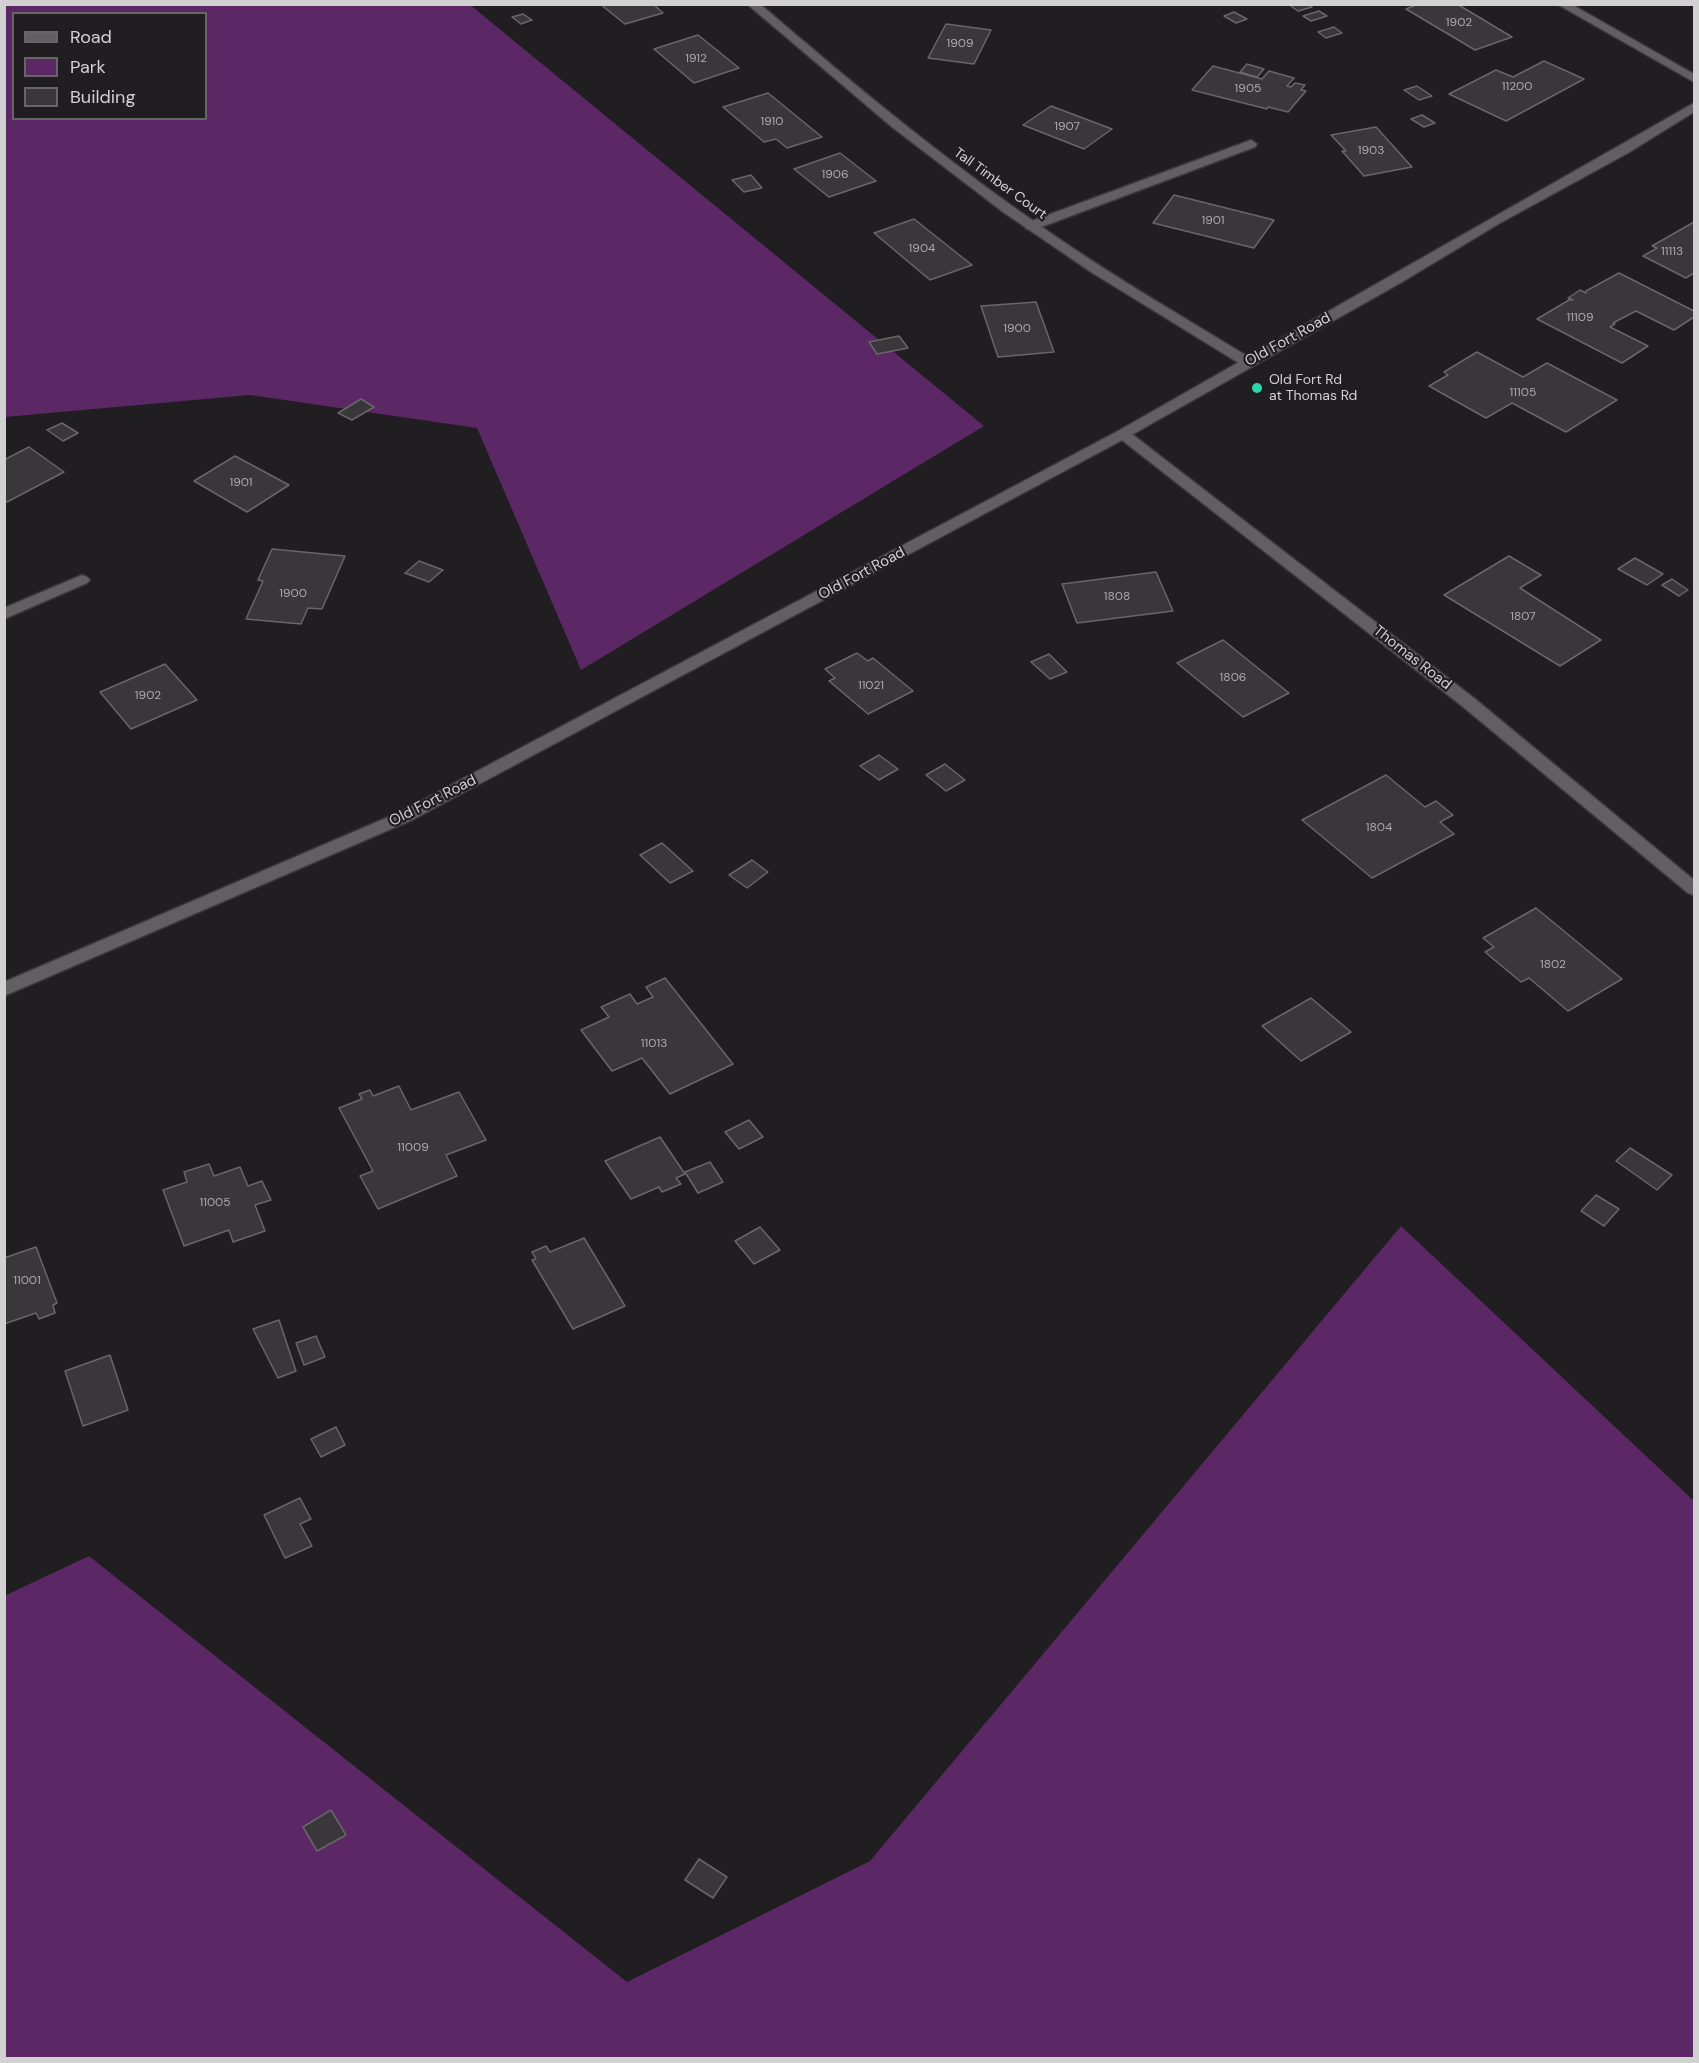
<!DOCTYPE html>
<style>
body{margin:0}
#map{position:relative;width:1699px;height:2063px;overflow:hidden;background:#201e20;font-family:"DM Sans",sans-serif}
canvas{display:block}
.frame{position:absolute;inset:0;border:6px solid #d2d1d2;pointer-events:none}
.legend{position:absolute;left:12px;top:12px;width:195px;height:108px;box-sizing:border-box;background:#201e20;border:2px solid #676667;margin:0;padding:8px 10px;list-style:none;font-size:18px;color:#d2d1d2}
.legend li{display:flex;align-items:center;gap:12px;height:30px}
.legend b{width:30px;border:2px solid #676667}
</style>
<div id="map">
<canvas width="1699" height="2063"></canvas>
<div class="frame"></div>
<ul class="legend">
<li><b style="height:8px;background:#615f62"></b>Road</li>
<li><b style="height:16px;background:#5b2765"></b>Park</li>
<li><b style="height:16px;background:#393739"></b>Building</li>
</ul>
</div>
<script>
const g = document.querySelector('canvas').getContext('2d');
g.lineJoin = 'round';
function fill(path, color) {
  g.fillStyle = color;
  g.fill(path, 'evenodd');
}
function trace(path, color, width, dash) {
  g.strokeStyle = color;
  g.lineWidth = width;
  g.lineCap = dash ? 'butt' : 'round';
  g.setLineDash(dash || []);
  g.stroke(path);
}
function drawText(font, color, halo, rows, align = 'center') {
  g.font = font + ' "DM Sans",sans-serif';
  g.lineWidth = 4.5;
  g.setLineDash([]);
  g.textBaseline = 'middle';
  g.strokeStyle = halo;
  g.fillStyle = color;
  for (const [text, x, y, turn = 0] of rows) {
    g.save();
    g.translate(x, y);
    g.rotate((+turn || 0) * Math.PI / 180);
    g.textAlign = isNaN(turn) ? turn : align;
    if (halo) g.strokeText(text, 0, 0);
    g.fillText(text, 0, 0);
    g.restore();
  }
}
fill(new Path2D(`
 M 469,4 L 984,426 L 581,670 L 477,428 L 250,395 L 5,417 L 5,5 ZM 14,14 L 206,14 L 206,118 L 14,118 Z
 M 1401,1226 L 1694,1501 L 1694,2058 L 5,2058 L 4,1596 L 89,1556 L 627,1982 L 870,1861 Z`), '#5b2765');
const building = new Path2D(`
 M 600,4 L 653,4 L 663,13 L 625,24 Z
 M 1288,4 L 1309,4 L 1312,7 L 1298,11 Z
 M 1418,4 L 1457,4 L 1512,37 L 1475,50 L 1406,9 Z
 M 1319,11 L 1327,16 L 1311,21 L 1303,16 Z
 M 1234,12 L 1247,19 L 1236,23 L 1224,16 Z
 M 523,14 L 532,20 L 521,24 L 512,17 Z
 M 946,24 L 991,30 L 974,64 L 928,58 Z
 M 1334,27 L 1342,33 L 1326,38 L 1318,32 Z
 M 698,35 L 739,68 L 694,83 L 654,49 Z
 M 1544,61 L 1584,79 L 1506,121 L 1449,94 L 1496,70 L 1513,77 Z
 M 1247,64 L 1264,69 L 1257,77 L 1240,72 Z
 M 1213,66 L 1262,79 L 1269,71 L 1294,78 L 1287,86 L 1291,87 L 1295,83 L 1305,85 L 1301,90 L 1306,91 L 1288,112 L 1268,107 L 1267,109 L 1192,90 Z
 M 1417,86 L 1432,96 L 1419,100 L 1404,90 Z
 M 768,93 L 822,137 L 787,148 L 776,139 L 764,142 L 723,107 Z
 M 1051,106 L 1112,129 L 1084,149 L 1023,125 Z
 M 1422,115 L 1435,123 L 1424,127 L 1411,119 Z
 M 1376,127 L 1412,167 L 1364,176 L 1342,151 L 1346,151 L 1331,135 Z
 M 840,153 L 876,181 L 829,197 L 794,169 Z
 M 751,175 L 762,188 L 744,192 L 732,180 Z
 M 1174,195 L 1274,220 L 1254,248 L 1153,223 Z
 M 914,219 L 972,265 L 930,280 L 874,233 Z
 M 1694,222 L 1694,273 L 1686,278 L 1643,256 L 1657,248 L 1652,246 Z
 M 1619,273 L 1694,311 L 1694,317 L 1674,330 L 1636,311 L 1613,323 L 1615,324 L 1610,327 L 1648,346 L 1622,363 L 1537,319 L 1569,300 L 1573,300 L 1568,298 L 1580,290 L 1586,293 L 1586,291 Z
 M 1036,302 L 1054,352 L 998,357 L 981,306 Z
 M 899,336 L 908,348 L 877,354 L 869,342 Z
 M 1477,352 L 1523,377 L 1547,363 L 1617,400 L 1566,432 L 1512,403 L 1486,418 L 1429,386 L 1448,375 L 1444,372 Z
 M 361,399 L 374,407 L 352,420 L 338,413 Z
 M 62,423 L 78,433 L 63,441 L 47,430 Z
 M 29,447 L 64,472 L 7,502 L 4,500 L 4,460 Z
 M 235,456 L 289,485 L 247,512 L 194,481 Z
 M 272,549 L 345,556 L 322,609 L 308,608 L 301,624 L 246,619 L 263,581 L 258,580 Z
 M 1509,556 L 1541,575 L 1520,588 L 1601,640 L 1560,666 L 1444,595 Z
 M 1635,558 L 1663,574 L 1647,585 L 1618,569 Z
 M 419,561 L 443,570 L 429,582 L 405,573 Z
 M 1156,572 L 1173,611 L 1077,623 L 1062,584 Z
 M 1672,579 L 1688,590 L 1679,596 L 1662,585 Z
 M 1223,640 L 1289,693 L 1243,717 L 1177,663 Z
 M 857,653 L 868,661 L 873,658 L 913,691 L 868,714 L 829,681 L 835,678 L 825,669 Z
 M 1049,654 L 1067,672 L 1050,679 L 1031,662 Z
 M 165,664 L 197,700 L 131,729 L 100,692 Z
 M 879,755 L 898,769 L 879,780 L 860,766 Z
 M 945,764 L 965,780 L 946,791 L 926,775 Z
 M 1386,775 L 1425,807 L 1436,801 L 1453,815 L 1440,822 L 1454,834 L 1372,878 L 1302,820 Z
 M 662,843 L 693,871 L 670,883 L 640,855 Z
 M 752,860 L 768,872 L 747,888 L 729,875 Z
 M 1536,908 L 1622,979 L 1568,1011 L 1529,978 L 1521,982 L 1485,952 L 1494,947 L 1483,938 Z
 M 665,978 L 733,1064 L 670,1094 L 642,1058 L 612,1071 L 581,1030 L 609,1017 L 601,1007 L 630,994 L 637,1004 L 653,997 L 646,987 Z
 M 1311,998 L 1351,1032 L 1301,1061 L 1262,1026 Z
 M 399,1086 L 411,1110 L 459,1092 L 486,1140 L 446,1155 L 457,1176 L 378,1209 L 360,1176 L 373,1171 L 339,1108 L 362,1099 L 359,1094 L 370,1090 L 373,1096 Z
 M 749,1120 L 763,1137 L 739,1149 L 725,1132 Z
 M 660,1137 L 685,1174 L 676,1178 L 681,1184 L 662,1192 L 659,1187 L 631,1199 L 605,1161 Z
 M 1630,1148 L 1672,1175 L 1657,1190 L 1616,1161 Z
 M 710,1162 L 723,1182 L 698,1193 L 685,1172 Z
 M 209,1164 L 214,1176 L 240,1167 L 248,1186 L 262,1181 L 271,1200 L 255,1205 L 265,1231 L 233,1242 L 229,1230 L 184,1246 L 163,1190 L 187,1182 L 184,1172 Z
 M 1596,1195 L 1619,1209 L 1604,1226 L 1581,1211 Z
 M 760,1227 L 780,1250 L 754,1264 L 735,1241 Z
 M 584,1238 L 625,1306 L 573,1329 L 532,1260 L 536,1259 L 532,1252 L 546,1246 L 550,1252 Z
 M 36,1247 L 57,1303 L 53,1305 L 55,1313 L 39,1319 L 36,1313 L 4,1324 L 4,1258 Z
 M 279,1320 L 296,1371 L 278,1378 L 253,1329 Z
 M 316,1336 L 325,1357 L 304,1365 L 296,1343 Z
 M 110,1355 L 128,1410 L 83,1426 L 65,1371 Z
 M 336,1427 L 345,1445 L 321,1457 L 311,1439 Z
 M 300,1498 L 311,1519 L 300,1524 L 312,1546 L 285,1558 L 264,1515 Z
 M 331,1810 L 346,1835 L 317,1851 L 303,1827 Z
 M 699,1859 L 727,1877 L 713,1898 L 685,1880 Z`);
fill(building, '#393739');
trace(building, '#696669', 1.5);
const service = new Path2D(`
 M 1251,140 L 1257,144 L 1255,147 L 1036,229 L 1026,229 L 1025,226 L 1026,223 Z`);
const minor = new Path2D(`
 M 747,4 L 760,4 C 854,85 950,164 1052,234 C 1117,279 1185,318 1252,359 L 1254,362 L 1252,365 L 1242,365 L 1091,272 L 1003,212 L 892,127 Z
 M 1557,4 L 1571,4 L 1694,74 L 1694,82 Z
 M 1123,430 L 1128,431 L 1474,698 L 1694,880 L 1694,895 L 1688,893 L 1462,706 L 1118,437 L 1116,434 Z
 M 82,575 L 87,577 L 90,580 L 87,583 L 4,619 L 4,608 Z`);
const secondary = new Path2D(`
 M 1694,103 L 1694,112 L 1628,153 L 1500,223 L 1402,282 L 1128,437 L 412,820 L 4,996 L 4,982 L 400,812 L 1118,431 Z`);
trace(service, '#39383a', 3);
trace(minor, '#39383a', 3);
trace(secondary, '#39383a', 3);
fill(service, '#615f62');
fill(minor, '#615f62');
fill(secondary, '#615f62');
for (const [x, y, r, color] of [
 [1257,388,6,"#2ed4ab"]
]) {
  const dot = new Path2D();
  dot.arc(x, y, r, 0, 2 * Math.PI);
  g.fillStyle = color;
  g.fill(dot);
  trace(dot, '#201e20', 2);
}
drawText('12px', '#acaaac', null, [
 ["1902",1459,23],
 ["1909",960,44],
 ["1912",696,59],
 ["11200",1517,87],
 ["1905",1248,89],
 ["1910",772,122],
 ["1907",1067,127],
 ["1903",1371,151],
 ["1906",835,175],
 ["1901",1213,221],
 ["1904",922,249],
 ["11113",1672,252],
 ["11109",1580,318],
 ["1900",1017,329],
 ["11105",1523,393],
 ["1901",241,483],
 ["1900",293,594],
 ["1808",1117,597],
 ["1807",1523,617],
 ["1806",1233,678],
 ["11021",871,686],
 ["1902",148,696],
 ["1804",1379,828],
 ["1802",1553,965],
 ["11013",654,1044],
 ["11009",413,1148],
 ["11005",215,1203],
 ["11001",27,1281]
]);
drawText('14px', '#d2d1d2', '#201e20', [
 ["Tall Timber Court",1000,184,36]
]);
drawText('14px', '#d2d1d2', '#201e20', [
 ["Old Fort Rd",1269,380],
 ["at Thomas Rd",1269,396]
], 'left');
drawText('15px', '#d2d1d2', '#201e20', [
 ["Old Fort Road",1288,340,-29],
 ["Old Fort Road",862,574,-28],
 ["Thomas Road",1412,658,38],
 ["Old Fort Road",433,801,-27]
]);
</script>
